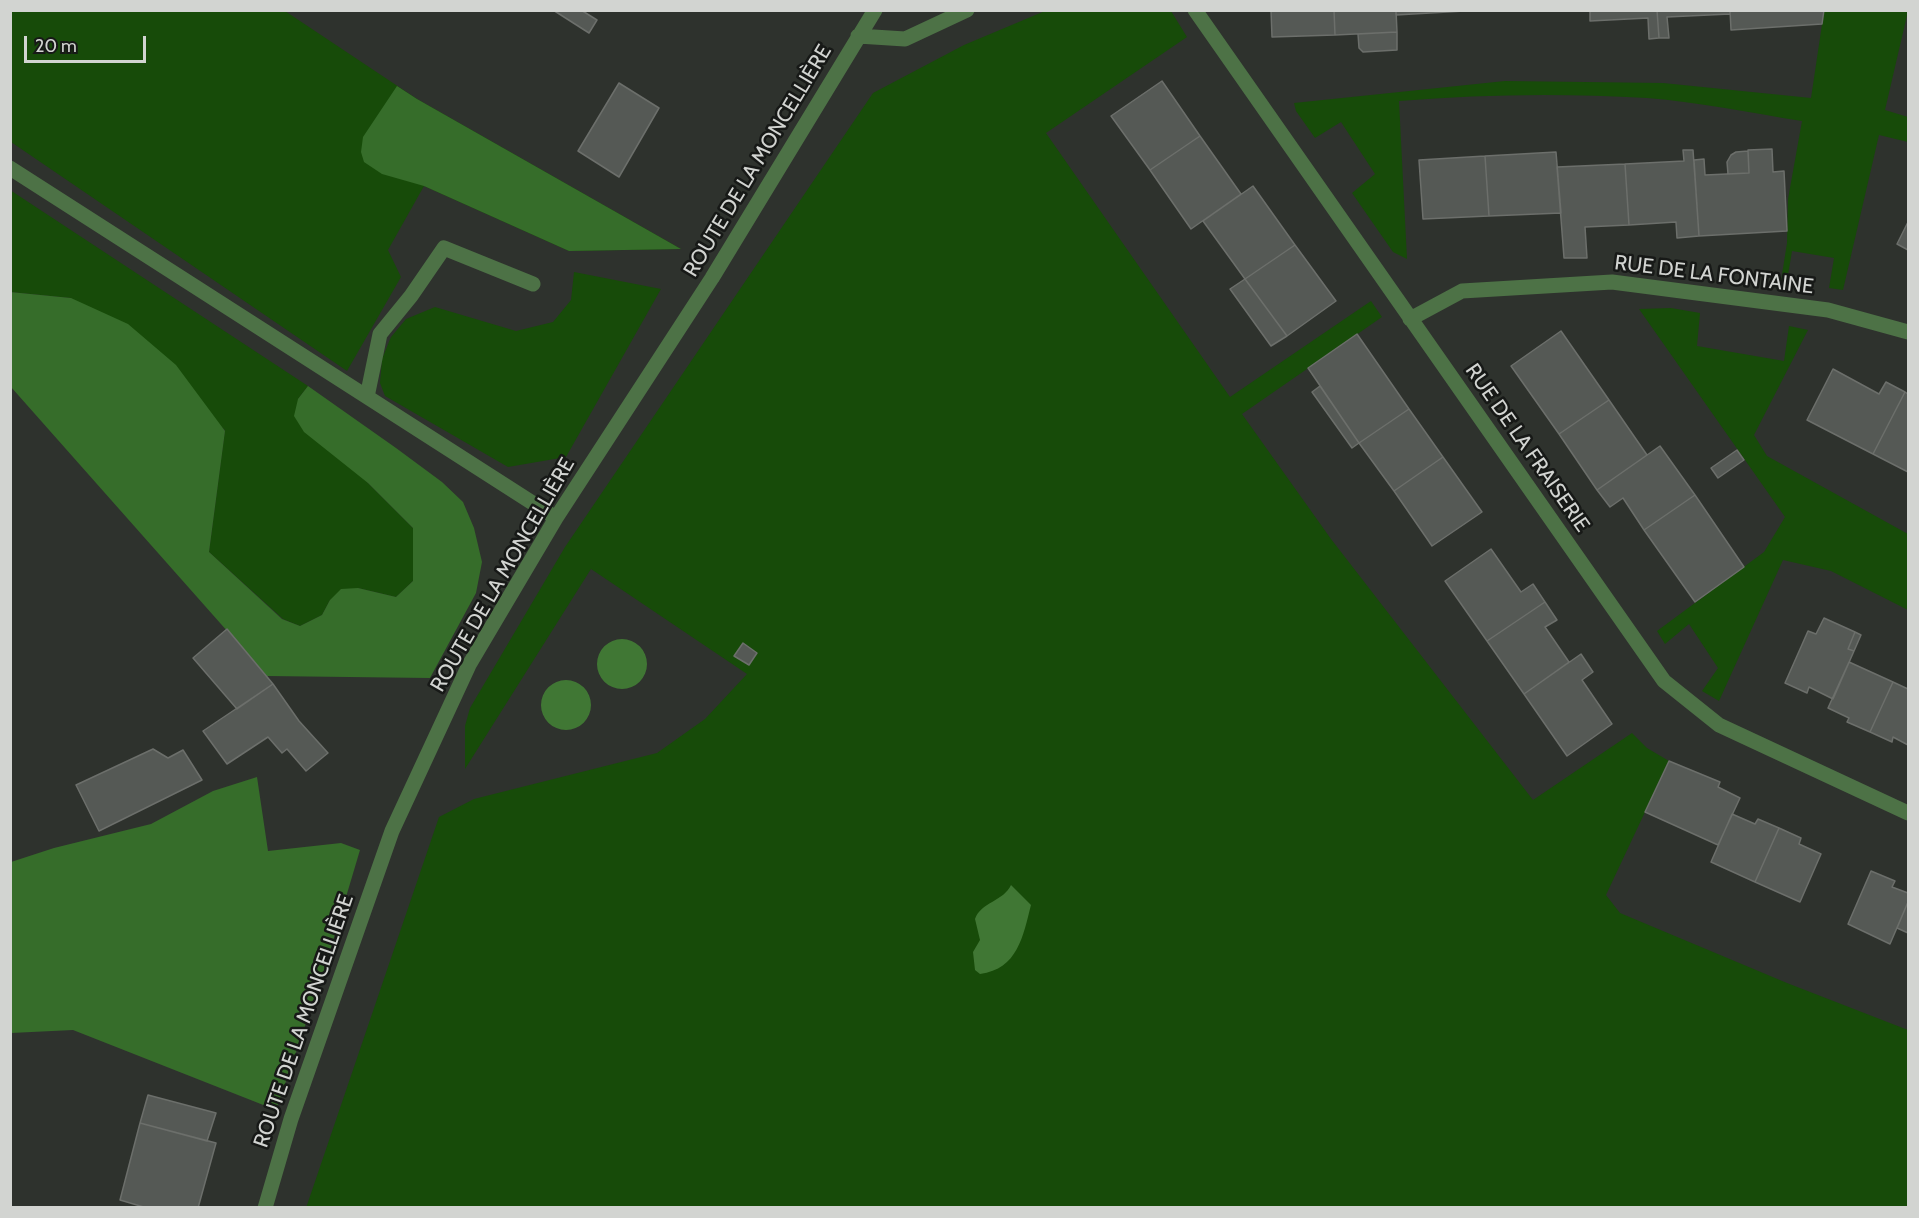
<!DOCTYPE html>
<meta charset="utf-8">
<style>
body{margin:0}
#map{position:relative;width:1919px;height:1218px;overflow:hidden;background:#2e322d;font-family:Cabin,sans-serif}
canvas{display:block}
.frame{position:absolute;inset:0;border:12px solid #d2d4d1;pointer-events:none}
.scale{position:absolute;left:24px;top:36px;width:122px;height:27px;box-sizing:border-box;border:3px solid #d2d4d1;border-top:0;padding-left:8px;font-size:18px;line-height:21px;white-space:nowrap;color:#d2d4d1;-webkit-text-stroke:4px #171917;paint-order:stroke}
</style>
<div id="map">
<canvas width="1919" height="1218"></canvas>
<div class="frame"></div>
<div class="scale">20 m</div>
</div>
<script>
const g = document.querySelector('canvas').getContext('2d');
g.lineJoin = 'round';
function fill(path, color) {
  g.fillStyle = color;
  g.fill(path, 'evenodd');
}
function trace(path, color, width, dash) {
  g.strokeStyle = color;
  g.lineWidth = width;
  g.lineCap = dash ? 'butt' : 'round';
  g.setLineDash(dash || []);
  g.stroke(path);
}
function drawText(font, color, halo, rows, align = 'center') {
  g.font = font + ' Cabin,sans-serif';
  g.lineWidth = 5;
  g.setLineDash([]);
  g.textBaseline = 'middle';
  g.strokeStyle = halo;
  g.fillStyle = color;
  for (const [text, x, y, turn = 0] of rows) {
    g.save();
    g.translate(x, y);
    g.rotate((+turn || 0) * Math.PI / 180);
    g.textAlign = isNaN(turn) ? turn : align;
    if (halo) g.strokeText(text, 0, 0);
    g.fillText(text, 0, 0);
    g.restore();
  }
}
fill(new Path2D(`
 M 10,11 L 285,11 L 417,99 L 681,249 L 569,251 L 424,186 L 388,250 L 401,277 L 347,371 L 11,142 Z
 M 1045,11 L 1171,11 L 1187,37 L 1046,133 L 1230,397 L 1371,301 L 1382,317 L 1242,414 L 1331,539 L 1533,800 L 1632,733 L 1647,748 L 1669,761 L 1606,895 L 1620,913 L 1787,983 L 1908,1030 L 1908,1207 L 306,1208 L 439,817 L 474,799 L 657,753 L 705,719 L 747,674 L 591,569 L 465,769 L 465,726 L 470,708 L 565,547 L 873,93 L 964,45 Z
 M 1824,11 L 1908,11 L 1885,110 L 1908,117 L 1908,142 L 1879,135 L 1843,290 L 1829,288 L 1834,258 L 1792,251 L 1787,281 L 1781,281 L 1787,243 L 1788,199 L 1802,121 C 1751,113 1699,102 1647,98 C 1564,93 1482,94 1399,101 L 1407,259 L 1393,252 L 1352,193 L 1375,174 L 1341,122 L 1315,138 L 1296,111 L 1294,103 L 1505,81 L 1663,83 L 1811,98 Z
 M 10,190 L 308,386 L 298,399 L 368,483 L 413,528 L 413,581 L 396,597 L 358,588 L 330,600 L 322,615 L 300,626 L 283,619 L 209,552 L 225,430 L 71,298 L 11,292 Z
 M 574,272 L 661,289 L 566,457 L 508,467 L 385,396 L 380,383 L 382,359 L 391,337 L 406,319 L 435,307 L 516,331 L 553,322 L 571,300 Z
 M 1671,308 L 1700,313 L 1697,346 L 1784,361 L 1789,326 L 1808,330 L 1754,435 L 1767,456 L 1908,534 L 1908,610 L 1831,571 L 1783,560 L 1719,701 L 1702,691 L 1718,668 L 1689,624 L 1665,644 L 1657,631 L 1764,552 L 1785,517 L 1639,309 Z`), '#174b09');
fill(new Path2D(`
 M 397,86 L 417,99 L 681,249 L 569,251 L 424,186 L 382,174 L 364,162 L 361,152 L 363,137 Z
 M 10,292 L 71,298 L 128,324 L 176,365 L 225,431 L 209,552 L 282,619 L 300,626 L 322,615 L 330,600 L 341,589 L 358,588 L 396,597 L 413,581 L 413,528 L 368,483 L 304,432 L 294,416 L 298,399 L 308,386 L 396,448 L 442,482 L 463,502 L 474,528 L 482,562 L 476,593 L 430,678 L 267,676 L 11,387 Z
 M 257,777 L 268,851 L 341,843 L 360,850 L 324,971 L 276,1110 L 73,1030 L 11,1033 L 11,862 L 54,848 L 151,824 L 213,791 Z`), '#366d2a');
fill(new Path2D(`
 M597 664a25 25 0 1 1 50 0a25 25 0 1 1-50 0Z
 M541 705a25 25 0 1 1 50 0a25 25 0 1 1-50 0Z
 M 1011,885 L 1031,905 C 1023,936 1018,969 980,974 L 975,970 L 973,952 L 980,940 L 975,919 C 981,902 1004,901 1011,885 Z`), '#407734');
const building = new Path2D(`
 M 553,10 L 581,10 L 597,20 L 589,33 Z
 M 1271,10 L 1334,10 L 1335,35 L 1272,37 Z
 M 1334,10 L 1396,10 L 1397,32 L 1335,35 Z
 M 1396,10 L 1482,10 L 1396,15 Z
 M 1590,10 L 1657,10 L 1659,38 L 1649,39 L 1648,18 L 1590,21 Z
 M 1657,10 L 1730,10 L 1730,14 L 1667,17 L 1669,38 L 1659,38 Z
 M 1730,10 L 1824,10 L 1822,24 L 1731,30 Z
 M 1397,32 L 1397,50 L 1363,52 L 1359,48 L 1358,34 Z
 M 1162,81 L 1200,136 L 1150,170 L 1111,116 Z
 M 619,83 L 659,108 L 619,177 L 578,151 Z
 M 1200,136 L 1241,194 L 1191,229 L 1150,170 Z
 M 1772,149 L 1773,172 L 1784,171 L 1787,231 L 1699,236 L 1694,160 L 1704,159 L 1705,175 L 1749,173 L 1748,150 Z
 M 1683,150 L 1693,150 L 1699,236 L 1677,238 L 1676,222 L 1629,225 L 1625,164 L 1684,161 Z
 M 1748,151 L 1749,173 L 1728,174 L 1727,162 L 1731,155 L 1736,152 Z
 M 1556,152 L 1561,213 L 1489,216 L 1485,156 Z
 M 1485,156 L 1489,216 L 1423,219 L 1419,160 Z
 M 1625,164 L 1629,225 L 1585,227 L 1587,258 L 1564,258 L 1557,167 Z
 M 1253,186 L 1295,245 L 1245,279 L 1203,221 Z
 M 1908,222 L 1908,250 L 1897,244 Z
 M 1295,245 L 1336,301 L 1287,336 L 1245,279 Z
 M 1245,279 L 1287,336 L 1271,346 L 1230,289 Z
 M 1561,331 L 1609,400 L 1559,434 L 1511,366 Z
 M 1357,334 L 1409,409 L 1359,443 L 1308,368 Z
 M 1833,369 L 1879,394 L 1886,382 L 1905,392 L 1873,454 L 1807,420 Z
 M 1320,386 L 1359,443 L 1352,448 L 1312,392 Z
 M 1905,392 L 1908,394 L 1908,472 L 1873,454 Z
 M 1609,400 L 1647,455 L 1597,490 L 1559,434 Z
 M 1409,409 L 1443,457 L 1394,491 L 1359,443 Z
 M 1660,446 L 1695,495 L 1644,530 L 1623,498 L 1610,507 L 1597,490 Z
 M 1737,450 L 1744,460 L 1718,478 L 1711,468 Z
 M 1443,457 L 1482,512 L 1432,546 L 1394,491 Z
 M 1695,495 L 1744,567 L 1695,602 L 1644,530 Z
 M 1491,549 L 1521,592 L 1533,584 L 1545,602 L 1487,641 L 1445,581 Z
 M 1545,602 L 1557,620 L 1545,627 L 1569,662 L 1524,694 L 1487,641 Z
 M 1824,618 L 1855,632 L 1848,649 L 1854,651 L 1833,699 L 1809,687 L 1807,693 L 1785,683 L 1808,631 L 1816,634 Z
 M 227,629 L 273,684 L 237,709 L 193,658 Z
 M 1855,632 L 1861,635 L 1854,651 L 1848,649 Z
 M 743,643 L 757,653 L 749,665 L 734,656 Z
 M 1581,654 L 1593,672 L 1582,680 L 1612,724 L 1567,756 L 1524,694 Z
 M 1849,662 L 1893,682 L 1870,732 L 1847,722 L 1849,718 L 1828,708 Z
 M 1893,682 L 1908,689 L 1908,745 L 1893,737 L 1892,742 L 1870,732 Z
 M 273,684 L 299,721 L 328,753 L 306,771 L 287,749 L 282,753 L 268,737 L 227,764 L 203,731 Z
 M 153,749 L 168,758 L 183,750 L 202,780 L 99,831 L 76,785 Z
 M 1669,761 L 1720,782 L 1718,787 L 1740,798 L 1718,845 L 1645,812 Z
 M 1732,814 L 1755,824 L 1758,819 L 1779,828 L 1755,882 L 1711,862 Z
 M 1779,828 L 1801,838 L 1799,844 L 1821,854 L 1800,902 L 1755,882 Z
 M 1871,871 L 1895,881 L 1892,887 L 1908,893 L 1908,902 L 1890,944 L 1848,924 Z
 M 1908,902 L 1908,933 L 1897,928 Z
 M 148,1095 L 216,1113 L 207,1141 L 140,1123 Z
 M 140,1123 L 216,1143 L 198,1208 L 147,1208 L 120,1200 Z`);
fill(building, '#555955');
trace(building, '#6c6f6b', 1.5);
trace(new Path2D(`
 M 1195,10 L 1664,681 L 1719,725 L 1908,813
 M 858,36 L 905,39 L 967,10
 M 10,168 L 556,518
 M 1410,319 L 1462,291 L 1612,282 L 1828,310 L 1908,332
 M 367,397 L 380,334 L 411,296 L 444,248 L 533,284
 M 265,1208 L 291,1119 L 392,831 L 469,665 L 556,518 L 712,278 L 875,10`), '#4d7246', 15);
drawText('21px', '#d2d4d1', '#171917', [
 ["ROUTE DE LA MONCELLIÈRE",758,161,-59],
 ["RUE DE LA FONTAINE",1714,275,7],
 ["RUE DE LA FRAISERIE",1527,448,55],
 ["ROUTE DE LA MONCELLIÈRE",503,575,-60],
 ["ROUTE DE LA MONCELLIÈRE",304,1021,-71]
]);
</script>
